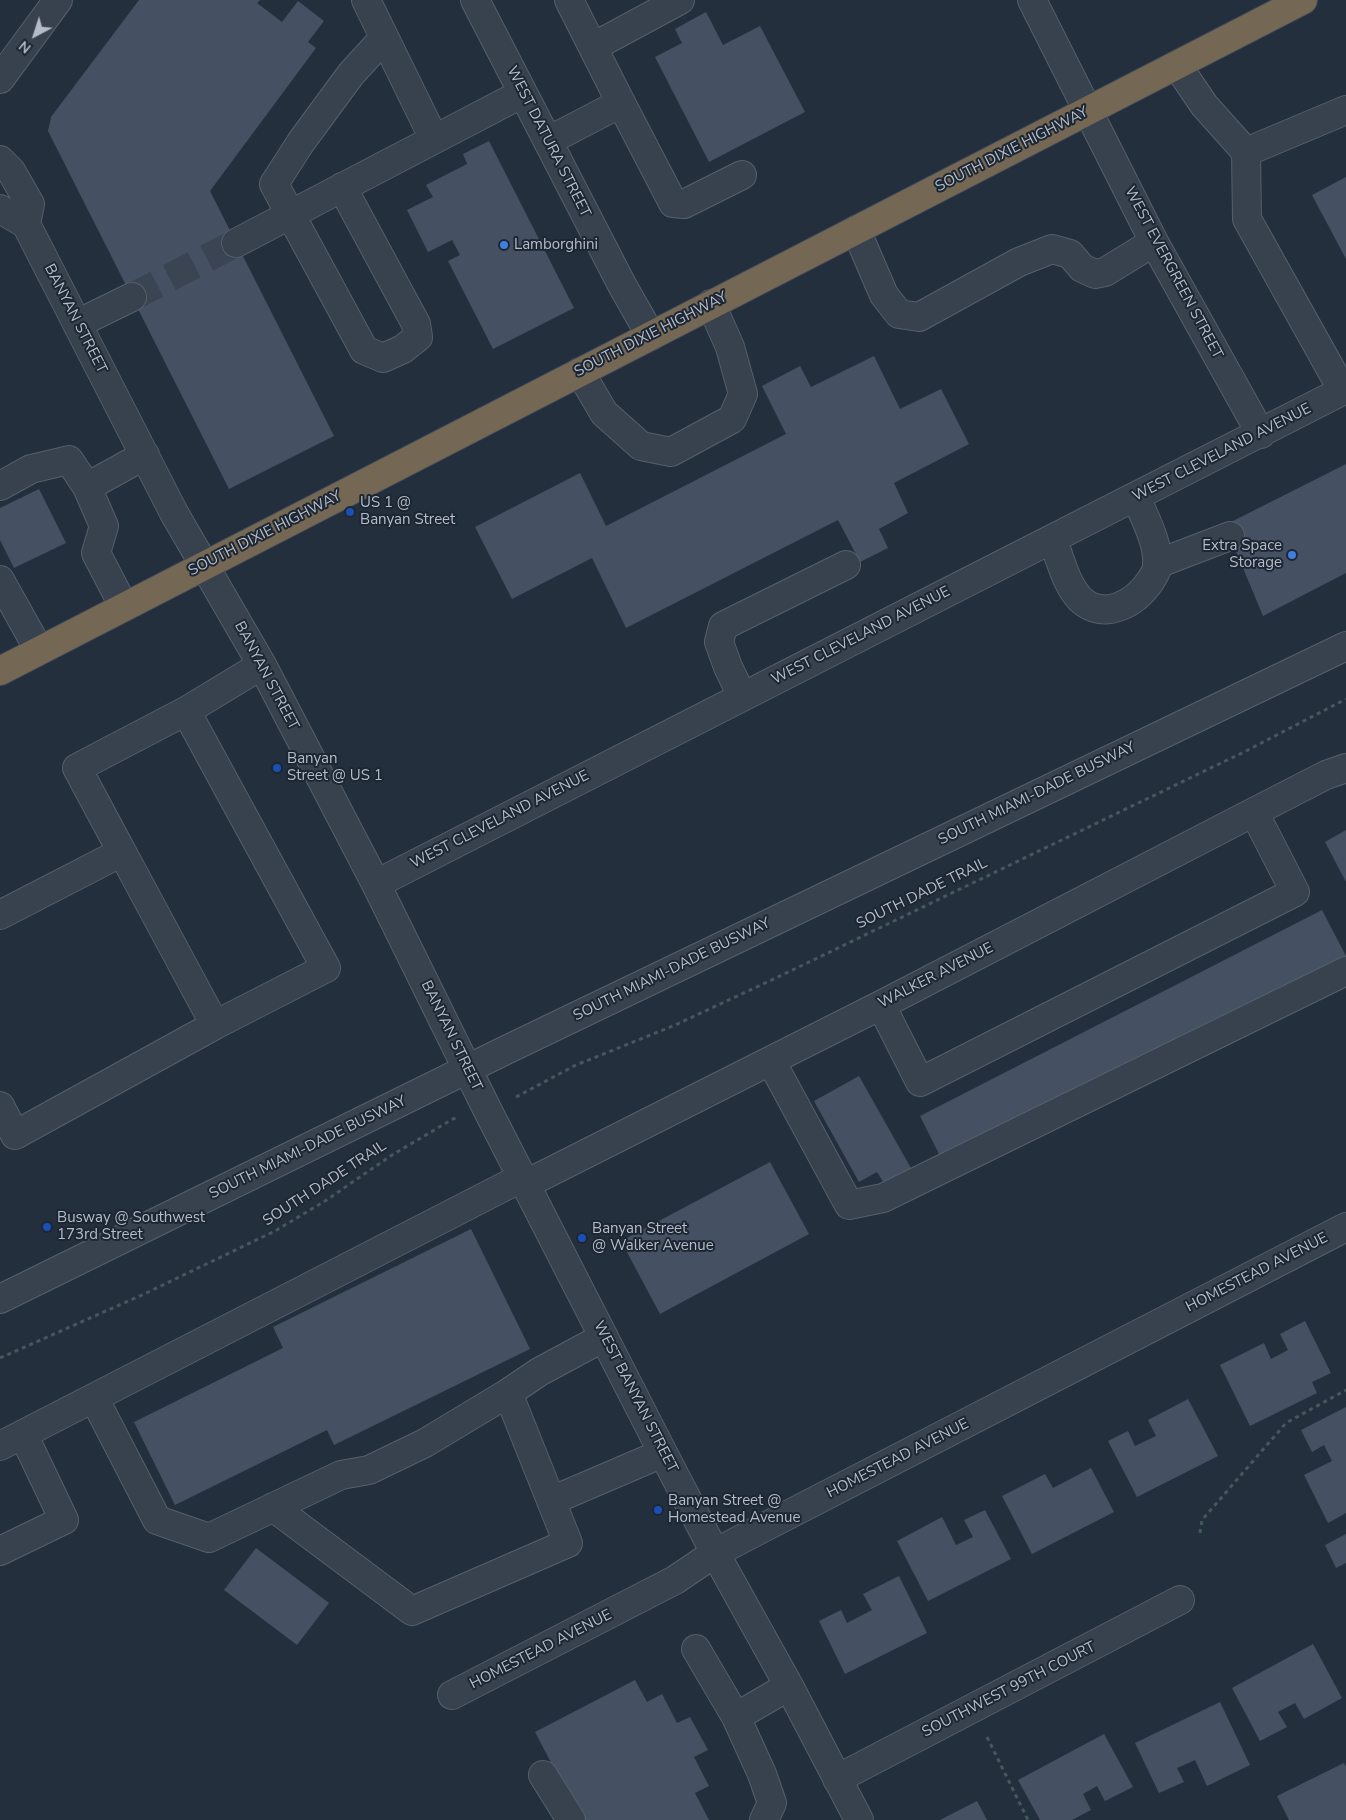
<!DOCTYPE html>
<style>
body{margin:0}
#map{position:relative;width:1346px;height:1820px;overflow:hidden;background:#242f3e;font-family:"Nunito Sans",sans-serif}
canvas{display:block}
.north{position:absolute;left:10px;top:10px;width:50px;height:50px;-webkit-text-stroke:4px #1d2633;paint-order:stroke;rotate:220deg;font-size:14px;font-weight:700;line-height:20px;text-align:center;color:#b4bcc9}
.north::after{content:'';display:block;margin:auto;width:18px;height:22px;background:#b4bcc9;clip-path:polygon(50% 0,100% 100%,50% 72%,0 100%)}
</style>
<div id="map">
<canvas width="1346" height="1820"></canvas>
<div class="north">N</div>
</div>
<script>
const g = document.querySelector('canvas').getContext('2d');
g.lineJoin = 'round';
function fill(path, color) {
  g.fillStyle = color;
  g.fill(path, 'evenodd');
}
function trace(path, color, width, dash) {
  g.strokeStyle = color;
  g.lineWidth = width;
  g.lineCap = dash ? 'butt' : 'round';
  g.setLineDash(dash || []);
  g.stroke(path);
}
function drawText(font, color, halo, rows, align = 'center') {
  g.font = font + ' "Nunito Sans",sans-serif';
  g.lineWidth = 4;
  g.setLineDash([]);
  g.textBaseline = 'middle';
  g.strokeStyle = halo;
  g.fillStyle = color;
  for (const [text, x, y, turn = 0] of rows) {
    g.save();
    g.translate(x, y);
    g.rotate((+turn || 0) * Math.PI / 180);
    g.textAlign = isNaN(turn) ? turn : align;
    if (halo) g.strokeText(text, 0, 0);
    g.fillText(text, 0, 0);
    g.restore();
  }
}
fill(new Path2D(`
 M 139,0 L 260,0 L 257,3 L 282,22 L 298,1 L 324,21 L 308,42 L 316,48 L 210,191 L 334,436 L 229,489 L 48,131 L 51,117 Z
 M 706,12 L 723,45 L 760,26 L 805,112 L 709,162 L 655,57 L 682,43 L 675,29 Z
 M 489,141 L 574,308 L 493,349 L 448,261 L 460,255 L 452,240 L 428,252 L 407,210 L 433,197 L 426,185 L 467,164 L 463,154 Z
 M 1346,177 L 1346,259 L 1312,195 Z
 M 874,356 L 900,409 L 941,389 L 969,444 L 894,483 L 908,513 L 879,529 L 888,548 L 860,562 L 838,520 L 626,628 L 592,558 L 512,599 L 475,527 L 580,473 L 606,526 L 786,434 L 762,386 L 800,366 L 811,387 Z
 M 1346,464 L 1346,573 L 1263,616 L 1225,525 Z
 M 39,489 L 66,543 L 14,568 L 0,540 L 0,508 Z
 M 1346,830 L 1346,882 L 1325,842 Z
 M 1322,910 L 1346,956 L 943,1162 L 920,1116 Z
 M 859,1076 L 912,1170 L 885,1185 L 877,1172 L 859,1182 L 814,1101 Z
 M 770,1162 L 809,1234 L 660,1314 L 621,1241 Z
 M 471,1229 L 530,1349 L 334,1445 L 327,1430 L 175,1505 L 134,1422 L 283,1348 L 273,1327 Z
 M 1305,1321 L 1331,1373 L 1312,1382 L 1317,1393 L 1250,1426 L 1220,1365 L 1264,1343 L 1271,1359 L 1288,1350 L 1280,1334 Z
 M 1188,1399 L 1218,1456 L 1137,1497 L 1108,1441 L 1128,1431 L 1135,1446 L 1156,1436 L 1148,1420 Z
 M 1346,1407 L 1346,1513 L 1328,1523 L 1304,1475 L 1332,1461 L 1324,1445 L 1312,1452 L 1301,1430 Z
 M 1091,1468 L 1114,1512 L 1032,1554 L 1002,1496 L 1045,1474 L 1053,1488 Z
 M 985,1510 L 1011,1559 L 928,1601 L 897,1541 L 942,1517 L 956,1545 L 973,1537 L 964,1520 Z
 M 1346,1534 L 1346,1563 L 1336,1568 L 1325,1545 Z
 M 256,1548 L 329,1603 L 297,1645 L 224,1590 Z
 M 899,1576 L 927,1633 L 845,1674 L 819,1621 L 841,1610 L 847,1623 L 872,1610 L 863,1594 Z
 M 1313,1644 L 1342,1698 L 1304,1719 L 1295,1703 L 1278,1712 L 1287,1727 L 1260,1741 L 1232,1688 Z
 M 635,1680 L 647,1702 L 662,1694 L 677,1723 L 690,1717 L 708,1750 L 694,1757 L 709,1786 L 695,1793 L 709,1820 L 581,1820 L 535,1732 Z
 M 1220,1702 L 1250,1765 L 1207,1786 L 1195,1760 L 1177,1768 L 1184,1782 L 1159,1793 L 1135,1743 Z
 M 1104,1734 L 1133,1787 L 1105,1801 L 1097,1786 L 1083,1794 L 1091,1810 L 1072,1820 L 1040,1820 L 1018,1780 Z
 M 1344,1763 L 1346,1767 L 1346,1820 L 1289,1820 L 1277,1796 Z
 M 977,1801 L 987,1820 L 940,1820 Z`), '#455162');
trace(new Path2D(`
 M 132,297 L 236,243`), '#3a4453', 28, [28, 14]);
const minor = new Path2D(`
 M 366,0 L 434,139
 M 475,0 L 622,285 L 651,336
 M 1032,0 L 1154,242 L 1261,434
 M 593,47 L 680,0
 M 1177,65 L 1204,105 L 1246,152 L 1346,110
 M 0,79 L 58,0
 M 621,103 L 673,203 L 684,204 L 742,175
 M 548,141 L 621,103 L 569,0
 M 1246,152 L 1247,219 L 1343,391
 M 0,160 L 11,171 L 30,204 L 26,224
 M 342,187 L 416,324 L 418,337 L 403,349 L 383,358 L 364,350 L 274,184 L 301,142 L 351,74 L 384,38
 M 0,209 L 26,224 L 174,513 L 262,665 L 376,884 L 487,1109 L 663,1453 L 715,1553 L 789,1686 L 859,1820
 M 856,230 L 884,295 L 899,314 L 919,317 L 1019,262 L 1052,249 L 1070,254 L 1082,268 L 1095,274 L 1105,272 L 1154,242
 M 236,243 L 523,93
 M 77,324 L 132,297
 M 580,372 L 604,413 L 641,446 L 671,452 L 732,419 L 743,394 L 730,347 L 711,304
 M 0,486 L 31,469 L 69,460 L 87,487 L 104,526 L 96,553 L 124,607
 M 87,487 L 145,455
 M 1053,540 C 1060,559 1066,584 1080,599 C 1104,622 1136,603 1151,580 C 1153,576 1157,572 1157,566 C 1159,543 1145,519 1136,497
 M 1157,564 L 1230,536
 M 0,580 L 39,650
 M 742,696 L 728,667 L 719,642 L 723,626 L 846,565
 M 122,852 L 215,1025
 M 376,884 C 699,717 1023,555 1346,389
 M 0,915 L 122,852 L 77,768 L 186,711 L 262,665
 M 881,1005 L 920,1082 L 1295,892 L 1254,812
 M 771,1061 L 849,1205 L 883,1198 L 1346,971
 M 0,1106 L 15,1135 L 215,1025 L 326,968 L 186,711
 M 526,1184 L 881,1005 L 1254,812 L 1326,775 L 1346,768
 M 0,1299 L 506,1050 L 1346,646
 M 94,1398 L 157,1520 L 209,1538 L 341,1475 L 369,1470 L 425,1443 L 508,1393 L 539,1372 L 604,1337
 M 0,1446 L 523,1177
 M 551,1501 L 663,1453
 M 273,1507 L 412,1611 L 568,1543 L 508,1393
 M 0,1551 L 64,1520 L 23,1434
 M 696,1649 L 736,1717
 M 452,1695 L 675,1580 L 715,1553 L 753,1533 L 1346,1227
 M 543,1775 L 571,1820
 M 837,1779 L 1180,1600
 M 764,1820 L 772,1803 L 762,1774 L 736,1717 L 789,1686`);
const highway = new Path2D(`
 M 0,671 L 1303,0`);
trace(minor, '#565f6c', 30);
trace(highway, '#434c59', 30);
trace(new Path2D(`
 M 516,1097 L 576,1065 L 673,1026 L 778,977 L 1246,751 L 1346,699
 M 0,1358 L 142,1295 L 275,1231 L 325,1201 L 392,1155 L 453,1119 L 458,1117
 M 1200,1533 L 1202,1520 L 1286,1423 L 1346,1390
 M 987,1737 L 1028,1820`), '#44595c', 3, [4, 4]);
trace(minor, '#38414e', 28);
trace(highway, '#746855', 28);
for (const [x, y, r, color] of [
 [504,245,5,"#3f7fe0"],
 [350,512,5,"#1a4fb4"],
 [1292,555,5,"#3f7fe0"],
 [277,768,5,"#1a4fb4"],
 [47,1227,5,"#1a4fb4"],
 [582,1238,5,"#1a4fb4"],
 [658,1510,5,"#1a4fb4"]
]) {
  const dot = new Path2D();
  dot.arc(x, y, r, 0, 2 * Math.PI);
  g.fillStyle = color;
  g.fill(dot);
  trace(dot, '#1d2633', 2);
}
drawText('15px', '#b4bcc9', '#1d2633', [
 ["WEST DATURA STREET",548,142,63],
 ["SOUTH DIXIE HIGHWAY",1012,150,-27],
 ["WEST EVERGREEN STREET",1173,273,62],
 ["BANYAN STREET",75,319,63],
 ["SOUTH DIXIE HIGHWAY",651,335,-27],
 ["WEST CLEVELAND AVENUE",1222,453,-27],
 ["SOUTH DIXIE HIGHWAY",265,534,-27],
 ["WEST CLEVELAND AVENUE",861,636,-27],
 ["BANYAN STREET",266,676,62],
 ["SOUTH MIAMI-DADE BUSWAY",1037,794,-26],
 ["WEST CLEVELAND AVENUE",500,820,-27],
 ["SOUTH DADE TRAIL",922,894,-26],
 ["SOUTH MIAMI-DADE BUSWAY",672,970,-26],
 ["WALKER AVENUE",936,976,-27],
 ["BANYAN STREET",451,1036,64],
 ["SOUTH MIAMI-DADE BUSWAY",308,1148,-26],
 ["SOUTH DADE TRAIL",325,1184,-33],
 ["HOMESTEAD AVENUE",1257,1273,-27],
 ["WEST BANYAN STREET",635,1397,63],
 ["HOMESTEAD AVENUE",898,1459,-27],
 ["HOMESTEAD AVENUE",541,1650,-27],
 ["SOUTHWEST 99TH COURT",1009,1690,-27]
]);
drawText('15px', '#b4bcc9', '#1d2633', [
 ["Lamborghini",514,245],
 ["US 1 @",360,503],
 ["Banyan Street",360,520],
 ["Extra Space",1282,546,"right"],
 ["Storage",1282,563,"right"],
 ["Banyan",287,759],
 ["Street @ US 1",287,776],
 ["Busway @ Southwest",57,1218],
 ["173rd Street",57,1235],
 ["Banyan Street",592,1229],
 ["@ Walker Avenue",592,1246],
 ["Banyan Street @",668,1501],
 ["Homestead Avenue",668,1518]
], 'left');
</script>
